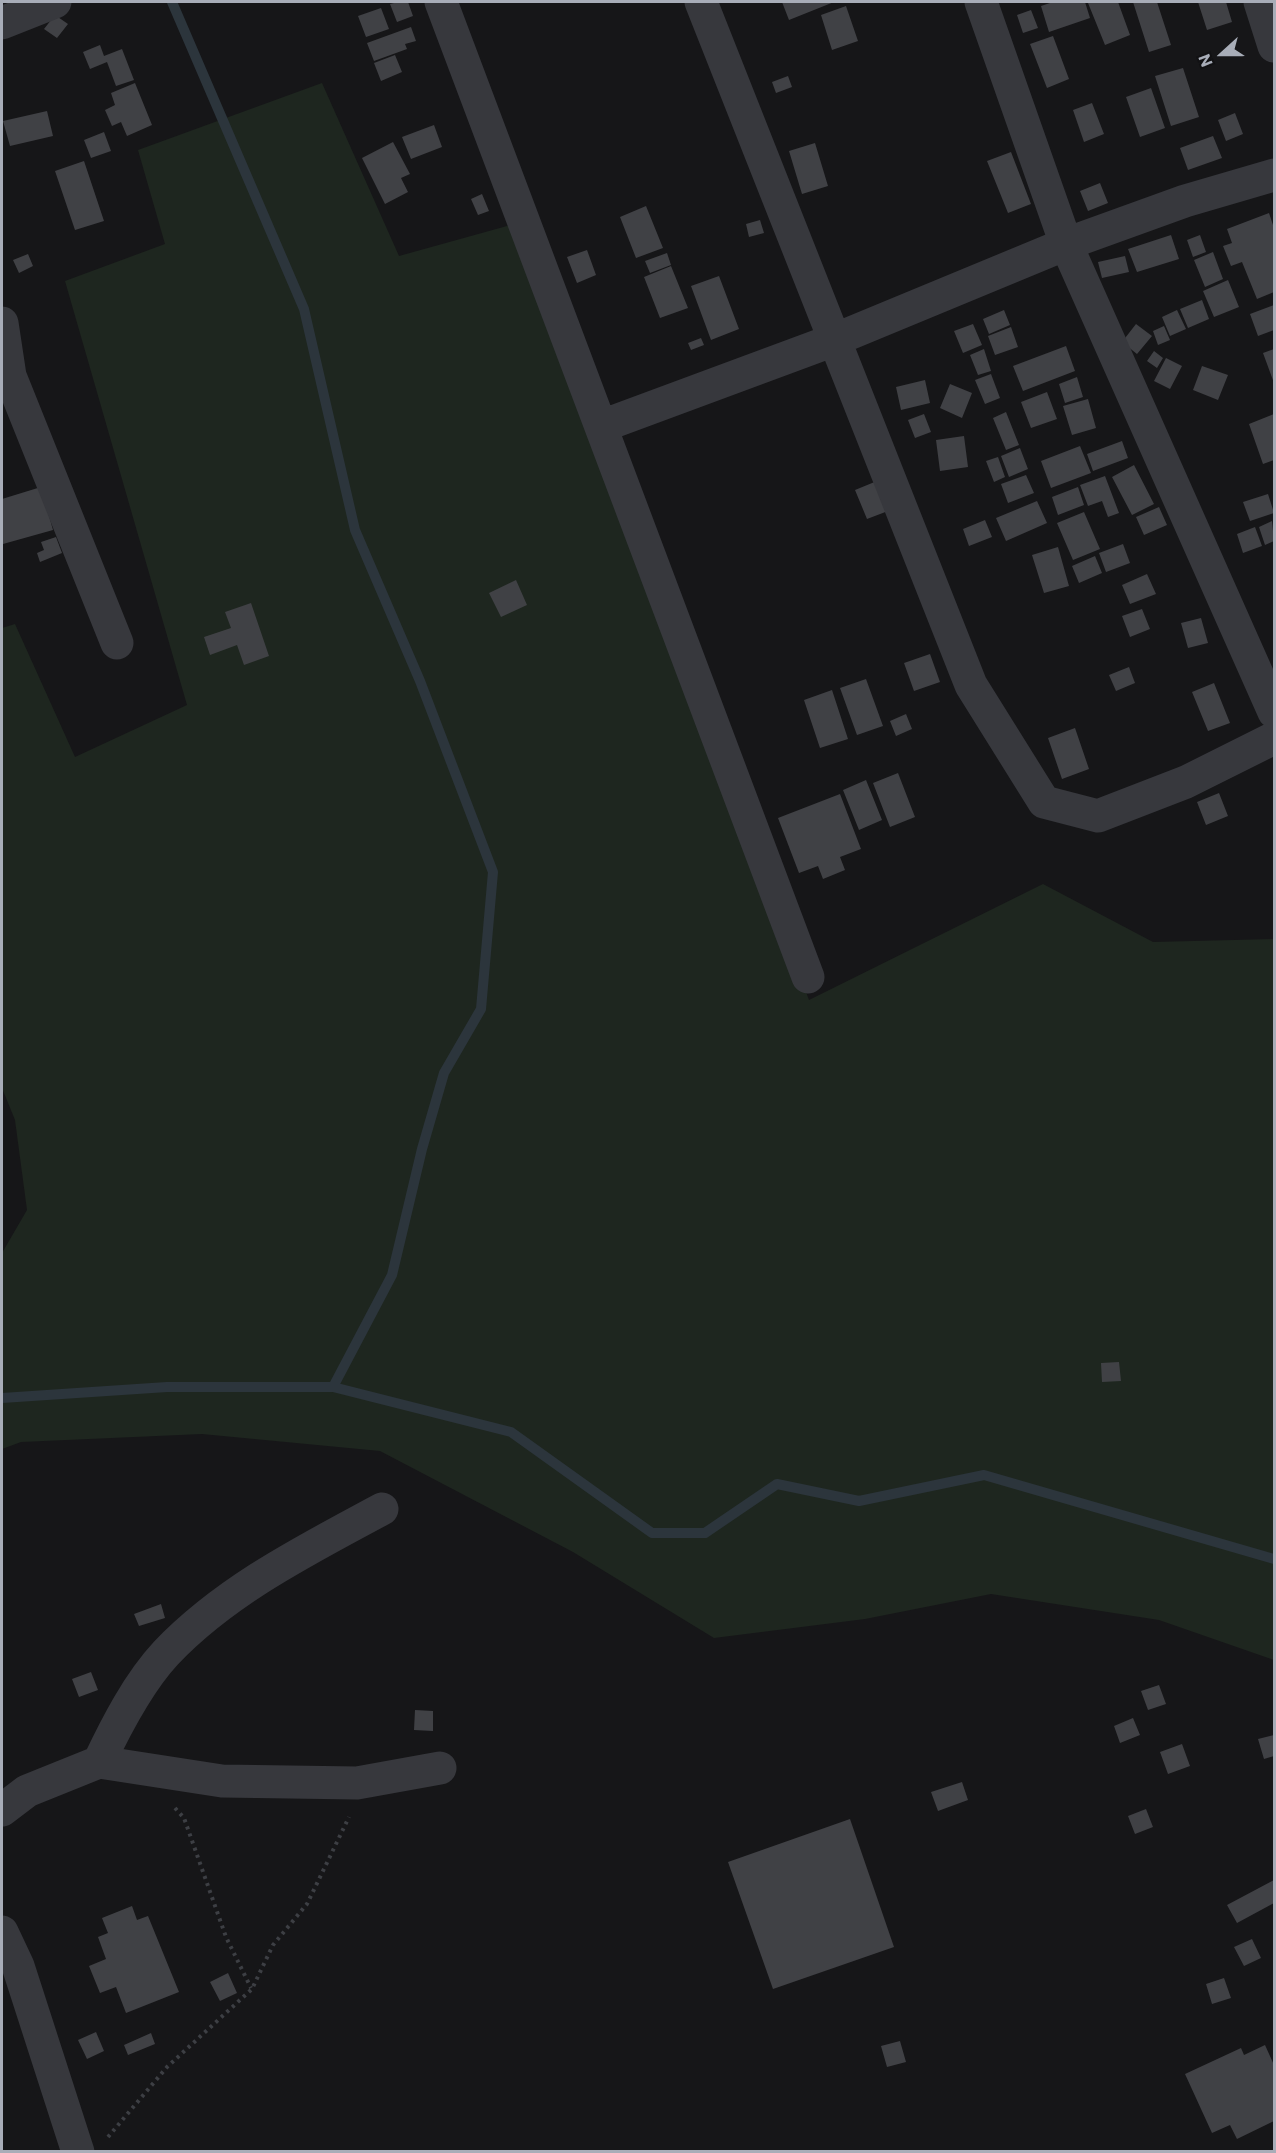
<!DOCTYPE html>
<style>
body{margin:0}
#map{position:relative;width:1276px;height:2153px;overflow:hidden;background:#161618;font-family:Commissioner,sans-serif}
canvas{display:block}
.frame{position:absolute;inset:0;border:3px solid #a8adb8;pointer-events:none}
.north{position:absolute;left:1192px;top:24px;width:60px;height:60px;-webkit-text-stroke:4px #111113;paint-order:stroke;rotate:249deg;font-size:16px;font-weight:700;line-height:24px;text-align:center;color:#a8adb8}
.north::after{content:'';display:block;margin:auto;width:21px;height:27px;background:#a8adb8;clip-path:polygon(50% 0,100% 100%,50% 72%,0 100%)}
</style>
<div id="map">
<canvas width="1276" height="2153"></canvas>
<div class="frame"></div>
<div class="north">N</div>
</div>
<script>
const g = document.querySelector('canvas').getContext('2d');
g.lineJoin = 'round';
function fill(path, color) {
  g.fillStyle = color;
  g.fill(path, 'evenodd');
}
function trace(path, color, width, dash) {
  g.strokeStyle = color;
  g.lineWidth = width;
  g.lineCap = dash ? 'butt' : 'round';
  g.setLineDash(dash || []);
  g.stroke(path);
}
fill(new Path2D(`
 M 322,83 L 399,256 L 525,221 L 592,411 L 809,1000 L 1043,884 L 1153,942 L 1274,939 L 1274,1660 L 1159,1620 L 991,1594 L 865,1619 L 714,1638 L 573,1552 L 380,1451 L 202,1434 L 21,1442 L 2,1449 L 2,1253 L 27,1210 L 15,1120 L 2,1088 L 2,628 L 15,624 L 75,757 L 187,705 L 65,281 L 165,244 L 138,150 Z`), '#1e261f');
trace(new Path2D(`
 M 172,2 L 304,309 L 355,530 L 420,681 L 493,872 L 481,1009 L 444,1073 L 422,1149 L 392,1275 L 333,1387
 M 2,1398 L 167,1387 L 333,1387 L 511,1432 L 652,1533 L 705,1533 L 777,1484 L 859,1501 L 984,1475 L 1274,1559`), '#2c353c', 10);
fill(new Path2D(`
 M 398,2 L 408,2 L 413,16 L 397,22 L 390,4 Z
 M 782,2 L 834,2 L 789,20 Z
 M 1053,2 L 1085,2 L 1090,18 L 1049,32 L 1041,6 Z
 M 1093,2 L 1118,2 L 1130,35 L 1105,45 L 1088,3 Z
 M 1133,2 L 1157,2 L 1171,45 L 1149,52 Z
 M 1198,2 L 1226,2 L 1232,22 L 1207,30 Z
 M 846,6 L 858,41 L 832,50 L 821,15 Z
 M 381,8 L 389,29 L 366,37 L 358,16 Z
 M 1031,10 L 1038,28 L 1023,33 L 1017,15 Z
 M 55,15 L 68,24 L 57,38 L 44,29 Z
 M 411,27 L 416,41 L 405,44 L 407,49 L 374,61 L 367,43 Z
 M 1053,36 L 1069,79 L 1047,88 L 1030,44 Z
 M 100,45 L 104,56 L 122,49 L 134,80 L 116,86 L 107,62 L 90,69 L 83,52 Z
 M 395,55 L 402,72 L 381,81 L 374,63 Z
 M 1183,68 L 1199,117 L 1171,126 L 1155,76 Z
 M 788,76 L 792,87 L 776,93 L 772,82 Z
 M 135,83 L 152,125 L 127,136 L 121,122 L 112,126 L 105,110 L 115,105 L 111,93 Z
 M 1151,88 L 1165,128 L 1140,137 L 1126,97 Z
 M 1092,103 L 1104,134 L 1084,142 L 1073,110 Z
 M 47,111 L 53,136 L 10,146 L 3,121 Z
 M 1235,113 L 1243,134 L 1226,141 L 1218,120 Z
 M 434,125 L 442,147 L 411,159 L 402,137 Z
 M 104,132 L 111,151 L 91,158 L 84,140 Z
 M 1213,136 L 1222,158 L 1188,170 L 1180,148 Z
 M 393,142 L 410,174 L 401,178 L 408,192 L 385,204 L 362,158 Z
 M 815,143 L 828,186 L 802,194 L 789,151 Z
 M 1011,152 L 1031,204 L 1008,213 L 987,161 Z
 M 84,161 L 104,221 L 75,230 L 55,171 Z
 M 1100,183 L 1108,203 L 1088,211 L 1080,191 Z
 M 482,194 L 489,211 L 478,215 L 471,199 Z
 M 646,206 L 663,248 L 636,258 L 620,217 Z
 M 1269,213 L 1274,228 L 1274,292 L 1257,299 L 1242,262 L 1231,266 L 1223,246 L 1232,243 L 1227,229 Z
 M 760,220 L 764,233 L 749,237 L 746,224 Z
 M 1171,235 L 1179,259 L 1137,272 L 1128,249 Z
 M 1200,235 L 1206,252 L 1193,257 L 1187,240 Z
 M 587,250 L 596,275 L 577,283 L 567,257 Z
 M 1213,252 L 1223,279 L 1205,287 L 1194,260 Z
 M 667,253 L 671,265 L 650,273 L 645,261 Z
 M 28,254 L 33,266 L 19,273 L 13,260 Z
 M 1125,256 L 1129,272 L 1102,278 L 1098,262 Z
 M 671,266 L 688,308 L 660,318 L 644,277 Z
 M 719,276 L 739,329 L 711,340 L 691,286 Z
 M 1228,280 L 1239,307 L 1214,317 L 1203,291 Z
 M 1202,300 L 1209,319 L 1188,328 L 1180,309 Z
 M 1274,305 L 1274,330 L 1258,336 L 1250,314 Z
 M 1004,310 L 1010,325 L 989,334 L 983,319 Z
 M 1177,310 L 1186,329 L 1170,336 L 1162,317 Z
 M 973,324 L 982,345 L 963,353 L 954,331 Z
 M 1136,324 L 1152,336 L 1137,354 L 1122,342 Z
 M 1164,326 L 1170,340 L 1158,345 L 1153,331 Z
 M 1011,327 L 1018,347 L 995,355 L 988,336 Z
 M 701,338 L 704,345 L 691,350 L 688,343 Z
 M 1066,346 L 1075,371 L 1023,391 L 1013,366 Z
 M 984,349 L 991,371 L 978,375 L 970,355 Z
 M 1274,349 L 1274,383 L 1263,353 Z
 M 1154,351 L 1163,358 L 1157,368 L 1147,361 Z
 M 1166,358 L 1182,366 L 1170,389 L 1154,381 Z
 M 1202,366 L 1228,375 L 1218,400 L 1193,390 Z
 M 991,374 L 1000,398 L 985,404 L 975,380 Z
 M 1077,377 L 1083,397 L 1065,403 L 1059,384 Z
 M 925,380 L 930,403 L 901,410 L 896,387 Z
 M 950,384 L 972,393 L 962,418 L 940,408 Z
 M 1047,392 L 1057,419 L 1031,428 L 1021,402 Z
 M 1088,399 L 1096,428 L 1072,435 L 1063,406 Z
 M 1006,412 L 1019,445 L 1006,450 L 993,418 Z
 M 924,414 L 931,432 L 915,438 L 908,420 Z
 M 1274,414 L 1274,460 L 1263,464 L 1249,424 Z
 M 964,436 L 968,467 L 940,471 L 936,440 Z
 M 1122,441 L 1128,458 L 1093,471 L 1087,454 Z
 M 1080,446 L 1091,473 L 1051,488 L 1041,461 Z
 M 1020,448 L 1028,469 L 1009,477 L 1001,456 Z
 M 998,457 L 1005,477 L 994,482 L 986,461 Z
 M 1134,465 L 1154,504 L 1132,515 L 1112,477 Z
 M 1026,475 L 1034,493 L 1008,503 L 1001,484 Z
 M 1105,476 L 1119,513 L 1108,517 L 1102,501 L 1088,506 L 1080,485 Z
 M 877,481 L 888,511 L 867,519 L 855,490 Z
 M 41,487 L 53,530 L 3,544 L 2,499 Z
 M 1078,487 L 1084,505 L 1058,515 L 1052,497 Z
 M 1268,494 L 1274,513 L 1250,521 L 1243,502 Z
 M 1037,501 L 1047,523 L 1006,541 L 996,518 Z
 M 1159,507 L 1167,525 L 1144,535 L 1136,517 Z
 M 1084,512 L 1100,549 L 1073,560 L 1057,523 Z
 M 985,520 L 992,537 L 969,546 L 963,529 Z
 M 1272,521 L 1274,541 L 1265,545 L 1259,527 Z
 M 1255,527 L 1262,546 L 1243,553 L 1237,534 Z
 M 56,537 L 62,553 L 40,562 L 37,553 L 44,550 L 41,542 Z
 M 1123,544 L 1130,563 L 1106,572 L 1099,553 Z
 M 1058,547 L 1069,586 L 1044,593 L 1032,555 Z
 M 1095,556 L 1102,573 L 1079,583 L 1072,566 Z
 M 1147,574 L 1156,594 L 1130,604 L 1122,585 Z
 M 516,580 L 527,605 L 501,617 L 489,593 Z
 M 251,603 L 269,656 L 244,665 L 237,645 L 210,655 L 204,637 L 231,628 L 225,612 Z
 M 1142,609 L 1150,629 L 1130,637 L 1122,616 Z
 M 1201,618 L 1208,643 L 1188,648 L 1181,623 Z
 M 930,654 L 940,682 L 914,691 L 904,663 Z
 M 1129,667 L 1135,683 L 1116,691 L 1109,675 Z
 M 866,679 L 883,726 L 857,735 L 840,688 Z
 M 1214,683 L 1230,723 L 1208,731 L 1192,692 Z
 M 832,690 L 848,739 L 820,748 L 804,700 Z
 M 906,714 L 912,729 L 896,736 L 890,721 Z
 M 1075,728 L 1089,769 L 1062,779 L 1048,738 Z
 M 898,773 L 915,817 L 890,827 L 873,783 Z
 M 866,780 L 882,820 L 859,830 L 843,790 Z
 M 1219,793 L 1228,816 L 1206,825 L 1197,802 Z
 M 840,794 L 861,849 L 840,857 L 845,870 L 823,879 L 818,866 L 799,873 L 778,818 Z
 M 1119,1362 L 1121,1381 L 1102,1382 L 1101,1363 Z
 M 161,1604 L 165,1618 L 139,1626 L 134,1614 Z
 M 91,1672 L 98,1690 L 79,1697 L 72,1679 Z
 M 1159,1685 L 1166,1704 L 1148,1710 L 1141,1691 Z
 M 415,1710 L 433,1711 L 433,1731 L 414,1730 Z
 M 1133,1718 L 1140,1735 L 1120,1743 L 1114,1726 Z
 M 1274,1735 L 1274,1756 L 1264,1759 L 1258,1739 Z
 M 1182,1744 L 1190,1766 L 1168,1774 L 1160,1752 Z
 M 962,1782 L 968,1800 L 938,1811 L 931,1792 Z
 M 1146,1809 L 1153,1827 L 1135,1834 L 1128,1816 Z
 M 850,1819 L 894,1947 L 773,1989 L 728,1862 Z
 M 1274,1880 L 1274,1903 L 1237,1923 L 1227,1905 Z
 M 132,1906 L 137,1920 L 148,1916 L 179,1992 L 126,2013 L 116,1987 L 100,1993 L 89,1966 L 106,1959 L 98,1937 L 108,1933 L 102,1918 Z
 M 1252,1939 L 1261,1958 L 1244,1966 L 1234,1947 Z
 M 228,1973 L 237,1993 L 220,2001 L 210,1982 Z
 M 1224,1978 L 1231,1998 L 1212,2004 L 1206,1984 Z
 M 96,2032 L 104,2051 L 87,2059 L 78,2040 Z
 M 151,2033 L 155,2044 L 128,2055 L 124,2045 Z
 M 900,2041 L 906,2062 L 887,2067 L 881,2046 Z
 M 1265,2045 L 1274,2065 L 1274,2121 L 1237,2139 L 1230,2125 L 1212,2133 L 1185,2074 L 1241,2048 L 1244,2055 Z`), '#404145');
trace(new Path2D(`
 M 175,1808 L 184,1818 L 226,1937 L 251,1988
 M 108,2137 L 167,2067 L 252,1989 L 273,1945 L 307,1904 L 349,1817`), '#3d3f44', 4, [3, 4.5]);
trace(new Path2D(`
 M 441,2 L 808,977
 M 701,2 L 971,685 L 1044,802 L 1098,816 L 1186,782 L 1274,738
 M 981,2 L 1066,244 L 1274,712
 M 1260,2 L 1274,46
 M 2,23 L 55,2
 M 2,323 L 10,376 L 117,643
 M 602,426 L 834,340 L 1066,244 L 1185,201 L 1274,175
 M 99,1762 C 116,1726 138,1683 166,1653 C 226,1590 306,1550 382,1509
 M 2,1810 L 27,1791 L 99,1762 L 222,1781 L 357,1783 L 440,1768
 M 2,1932 L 18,1966 L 78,2152`), '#37383d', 33);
</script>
